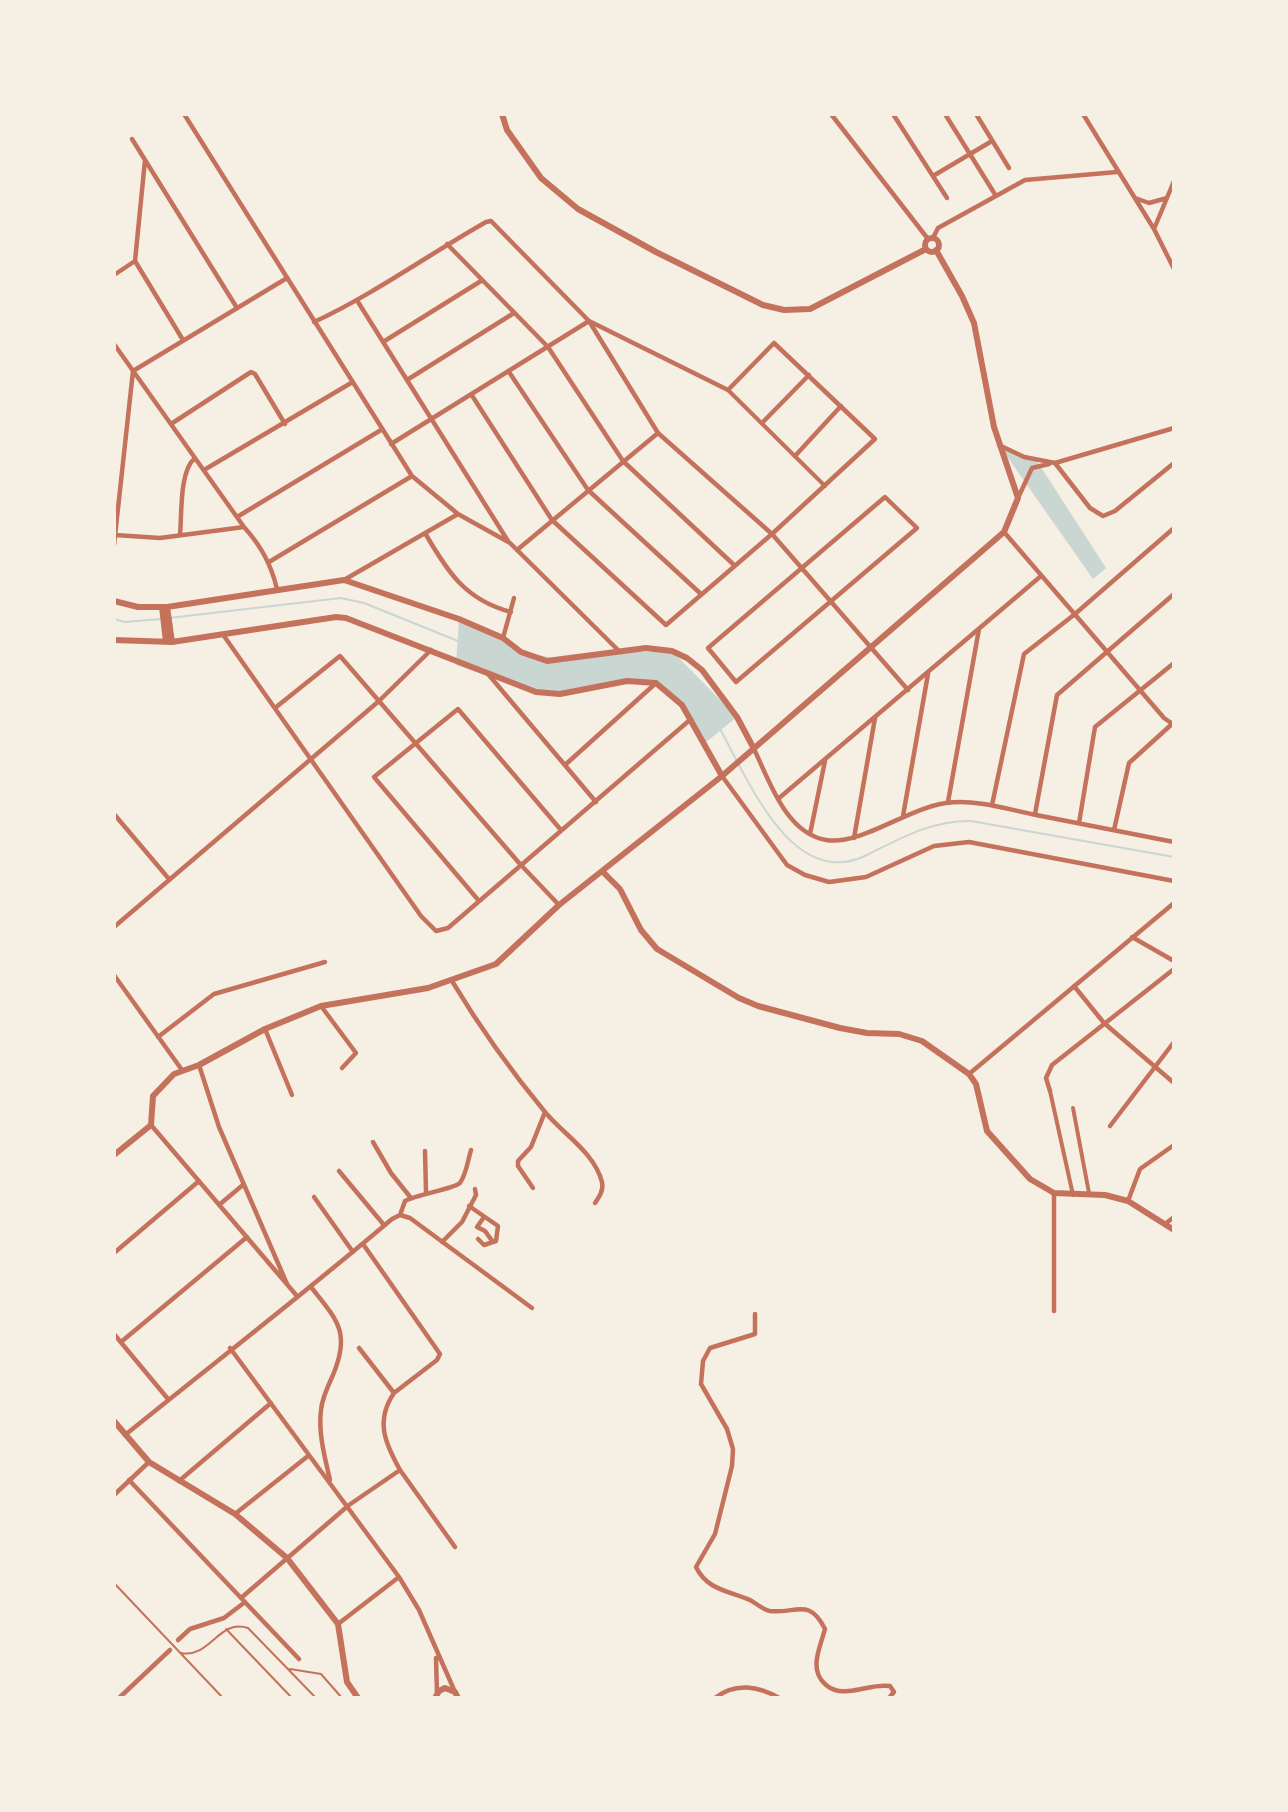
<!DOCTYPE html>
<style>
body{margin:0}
#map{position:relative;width:1288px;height:1812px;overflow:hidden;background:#f6efe4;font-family:Karla,sans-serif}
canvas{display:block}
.frame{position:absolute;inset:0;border:116px solid #f6efe4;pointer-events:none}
</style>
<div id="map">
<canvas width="1288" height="1812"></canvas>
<div class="frame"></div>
</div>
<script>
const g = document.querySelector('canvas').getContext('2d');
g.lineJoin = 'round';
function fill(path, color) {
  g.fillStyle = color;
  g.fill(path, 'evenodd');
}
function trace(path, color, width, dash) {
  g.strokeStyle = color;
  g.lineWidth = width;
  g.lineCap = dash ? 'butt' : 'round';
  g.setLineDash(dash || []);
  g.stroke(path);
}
fill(new Path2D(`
 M 999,445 L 1035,458 L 1106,568 L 1093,579 Z
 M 459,619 L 503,638 L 521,652 L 564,660 L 620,652 L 672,651 L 737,717 L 705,743 L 691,719 L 662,686 L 627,681 L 560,694 L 536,692 L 456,665 Z`), '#c9d6d2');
trace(new Path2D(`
 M 169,618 L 341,598 L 364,603 L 458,641
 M 114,619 L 125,622 L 161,619
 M 720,729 C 748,779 792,892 867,855 C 901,838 933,820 971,821 L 1174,857`), '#c9d6d2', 2);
trace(new Path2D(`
 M 114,1583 L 223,1698
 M 226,1629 L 292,1698
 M 181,1653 C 210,1659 219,1618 248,1628 L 316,1698
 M 290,1669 L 321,1674 L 342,1698`), '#c5725c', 2);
trace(new Path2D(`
 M 728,390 L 825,486
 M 1050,1091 L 1073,1195
 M 1073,1108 L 1089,1193`), '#c5725c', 4);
trace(new Path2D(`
 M 184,114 L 412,476 L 458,514 L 510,543 L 620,652
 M 831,114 L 928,239
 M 893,114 L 947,198
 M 945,114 L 996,196
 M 976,114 L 1009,168
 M 1083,114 L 1154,229 L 1174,269
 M 132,139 L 237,308
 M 145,160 L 135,261 L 183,340
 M 933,176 L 992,141
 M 1135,198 L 1149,203 L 1167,198
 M 1154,229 L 1174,181
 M 933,238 L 938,228 L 1025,180 L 1117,172
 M 447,244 L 548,347 L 623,461 L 733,564
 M 114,275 L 135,261
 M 358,302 L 508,541
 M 314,322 C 374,294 428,255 486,222 L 491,221 L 589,321 L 658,433 L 772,534 L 908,690
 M 383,342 L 481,281
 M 114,344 L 244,527 C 261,546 271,564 277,589
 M 509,372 L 588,490 L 701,594
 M 407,380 L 514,313
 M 762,423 L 809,375
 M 171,424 L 251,372 L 255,374 L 285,424
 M 391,444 L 589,321 L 728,390 L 774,343 L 875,439 L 772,534 L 666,625 L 552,520 L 471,394
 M 999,445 L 1024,457 L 1055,463 L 1174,428
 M 795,456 L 841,406
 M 1055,463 L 1090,508 L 1103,516 L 1115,511 L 1174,463
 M 204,470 L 351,383
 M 885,497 L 917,528 L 736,682 L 708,648 Z
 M 1018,498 L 1032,468 L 1049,464
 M 237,517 L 381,430
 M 1004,532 L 1164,718 L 1174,725
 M 425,533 C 447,571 465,600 511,612
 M 115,535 L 160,538 L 244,527
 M 180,535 C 182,515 179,471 195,458
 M 114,545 L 133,371 L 287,278
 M 517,550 L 658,433
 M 269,562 L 412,476
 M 344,580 L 458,514
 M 224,636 L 421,916 L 436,931 L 448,928 L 691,719
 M 503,638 L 514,598
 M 488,674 L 596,802
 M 275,708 L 340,656 L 520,864 L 559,905
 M 753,747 C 769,779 785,833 826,840 C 860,846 908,808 946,803 C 975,799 1007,809 1036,815 C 1082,824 1128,833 1174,842
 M 565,765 L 656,683
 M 722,776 L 787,865 L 805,875 L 829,882 L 866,877 L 934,846 L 969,842 L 1174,881
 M 778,799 L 1041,576
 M 948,802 L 979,629
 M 992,805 L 1024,654 L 1075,614 L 1174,528
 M 114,814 L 169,879
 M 1035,814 L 1057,695 L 1174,594
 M 903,816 L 928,674
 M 1079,823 L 1095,727 L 1174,663
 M 1114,830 L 1129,763 L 1172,724
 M 810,834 L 825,761
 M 854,838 L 875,718
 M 479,901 L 374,777 L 458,709 L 561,830
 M 114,927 L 379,701 L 431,650
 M 1132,937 L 1174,961
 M 114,975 L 182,1070
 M 452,981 C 479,1026 511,1071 545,1112 C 563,1134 594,1152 602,1182 C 604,1190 599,1197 595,1203
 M 1074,986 L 1104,1023 L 1174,1083
 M 321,1006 L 356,1053 L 342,1068
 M 265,1029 L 292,1095
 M 158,1037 L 214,994 L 325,962
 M 199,1065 L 219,1127 L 287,1284
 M 969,1074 L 1174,903
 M 1050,1091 L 1046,1078 L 1052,1065 L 1174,969
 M 151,1125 L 297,1296
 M 1110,1126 L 1174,1042
 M 373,1142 L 391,1173 L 411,1198
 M 425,1151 L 426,1192
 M 339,1171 L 384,1225
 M 533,1188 L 518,1166 L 518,1161 L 531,1147 L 545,1112
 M 1054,1193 L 1054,1311
 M 314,1197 L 353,1252
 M 1128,1201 L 1140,1169 L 1174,1145
 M 219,1205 L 244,1184
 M 469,1206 L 498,1226 L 496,1241 L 484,1245 L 478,1239
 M 400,1215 L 410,1218 L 532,1308
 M 484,1217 L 477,1227 L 485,1231 L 493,1242
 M 1165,1224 L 1174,1217
 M 442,1242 L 462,1222 L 476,1195 L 475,1189
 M 363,1244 L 440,1354 L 437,1360 L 394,1393
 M 114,1253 L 199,1181
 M 311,1287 C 337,1320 351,1332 333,1375 C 328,1386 322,1398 321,1410 C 318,1433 325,1458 330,1480
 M 755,1314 L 755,1334 L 710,1348 L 703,1361 L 701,1384 L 727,1429 L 733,1449 L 732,1466 L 715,1534 L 696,1567 C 707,1590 729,1591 750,1600 C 756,1603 763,1610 770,1611 C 796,1614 809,1597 825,1629 C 820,1648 808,1670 826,1685 C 832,1690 840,1692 848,1691 C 864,1690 874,1684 890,1686 L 894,1692 L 889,1698
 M 114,1334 L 168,1399
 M 121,1342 L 247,1237
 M 230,1348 L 399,1577 L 419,1610 L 455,1692
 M 125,1435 C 214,1363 305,1293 392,1219 L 400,1215 L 405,1201 C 416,1195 456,1188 460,1183 C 466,1175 468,1160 471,1150
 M 400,1470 L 455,1547
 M 129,1480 L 299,1659
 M 179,1481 L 271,1403
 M 114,1495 L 149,1462
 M 235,1514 L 308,1456
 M 241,1598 L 349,1505 L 400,1470 C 385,1443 375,1421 394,1393 L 359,1348
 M 338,1624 L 399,1577
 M 178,1640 L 190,1629 L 224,1618 L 245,1602
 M 436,1658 L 437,1694
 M 119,1698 L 170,1650
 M 715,1698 C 735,1682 759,1686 779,1698`), '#c5725c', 4.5);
trace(new Path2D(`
 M 502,114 L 507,130 L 541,178 L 578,209 L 656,252 L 763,305 L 784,310 L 810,309 L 926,249
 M925 245a7 7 0 1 1 14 0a7 7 0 1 1-14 0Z
 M 114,601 L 138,607 L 167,607 L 344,580 L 459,619 L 503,638 L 521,652 L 547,661 L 646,648 L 672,651 L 687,658 L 702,670 L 737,717 L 753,747
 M 162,607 L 166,642
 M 167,607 L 172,642
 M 114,640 L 172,642 L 336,617 L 346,618 L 536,692 L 560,694 L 627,681 L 656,683 L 682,705 L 722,776
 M 602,871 L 620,889 L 641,930 L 657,949 L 739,998 L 758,1006 L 840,1028 L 867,1033 L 899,1034 L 922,1041 L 969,1074 L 976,1084 L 987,1131 L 1030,1179 L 1054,1193 L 1105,1195 L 1128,1201 L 1174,1230
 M 114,1155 L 151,1125 L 153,1096 L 174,1074 L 199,1065 L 265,1029 L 321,1006 L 428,988 L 496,964 L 559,905 L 722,776 L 1004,532 L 1018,498 L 994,427 L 974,323 L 962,296 L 936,250
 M 114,1421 L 149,1462 L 235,1514 L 287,1558 L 338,1624 L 347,1682 L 358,1698
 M 435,1698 L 439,1691 L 445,1688 L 455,1692 L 458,1698`), '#c5725c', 6);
</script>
